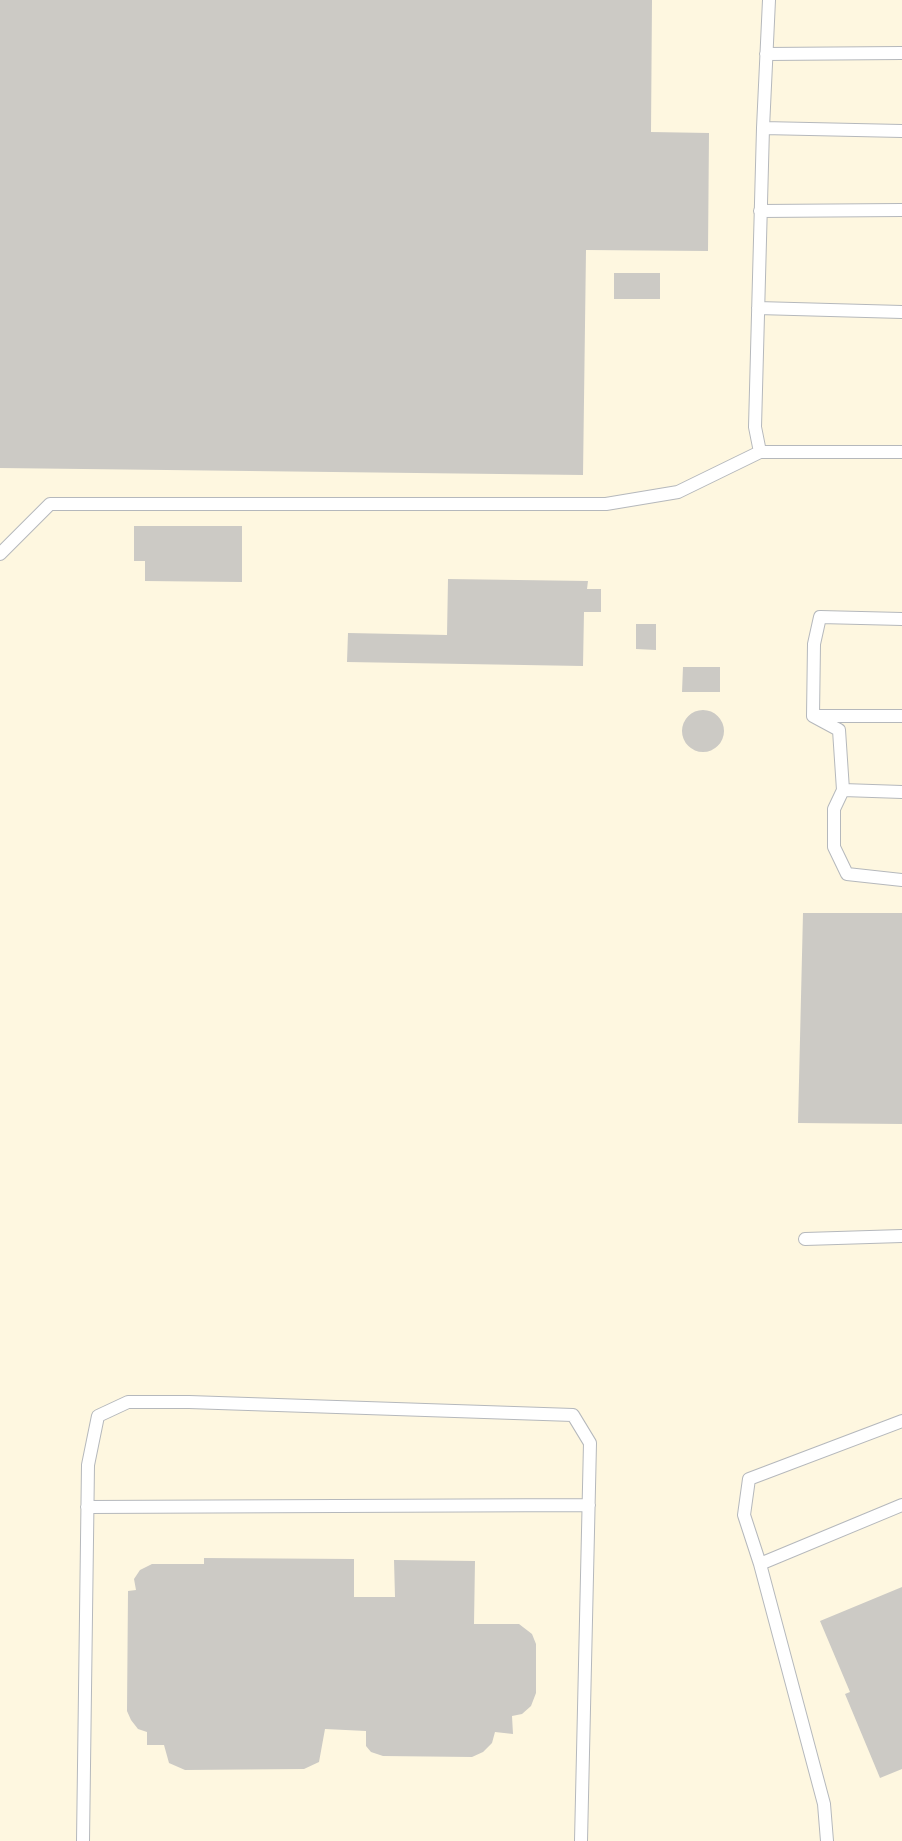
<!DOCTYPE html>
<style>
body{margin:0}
canvas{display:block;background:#f1efe8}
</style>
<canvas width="902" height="1841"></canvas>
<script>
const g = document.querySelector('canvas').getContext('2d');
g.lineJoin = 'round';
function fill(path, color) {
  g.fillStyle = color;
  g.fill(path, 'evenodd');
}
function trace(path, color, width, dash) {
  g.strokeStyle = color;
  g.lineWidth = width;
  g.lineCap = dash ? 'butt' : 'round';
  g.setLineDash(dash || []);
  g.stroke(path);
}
fill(new Path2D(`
 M 0,0 L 902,0 L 902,1841 L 0,1841 Z`), '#fef7e0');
fill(new Path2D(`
 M 0,0 L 652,0 L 651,132 L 709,133 L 708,251 L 586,250 L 583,475 L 0,468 Z
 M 614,273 L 660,273 L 660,299 L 614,299 Z
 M 134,526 L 242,526 L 242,582 L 145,581 L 145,561 L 134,561 Z
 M 448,579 L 588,581 L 587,589 L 601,589 L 601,612 L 584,612 L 583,666 L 347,662 L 348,633 L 447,635 Z
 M 636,624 L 656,624 L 656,650 L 636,649 Z
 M 683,667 L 720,667 L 720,692 L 682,692 Z
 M682 731a21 21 0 1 1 42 0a21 21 0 1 1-42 0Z
 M 803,913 L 902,913 L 902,1124 L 798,1123 Z
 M 204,1558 L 354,1559 L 354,1597 L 395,1597 L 394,1560 L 475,1561 L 474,1624 L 519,1624 L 532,1634 L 536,1644 L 536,1693 L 531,1706 L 522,1714 L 512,1716 L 513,1734 L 495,1732 L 492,1743 L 483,1752 L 472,1757 L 383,1756 L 371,1752 L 366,1746 L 366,1731 L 325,1729 L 319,1762 L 304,1769 L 185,1770 L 169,1763 L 164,1745 L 147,1745 L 147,1732 L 138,1729 L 131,1720 L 127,1711 L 128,1591 L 136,1590 L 134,1579 L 140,1570 L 152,1564 L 204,1564 Z
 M 902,1587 L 902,1769 L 880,1778 L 845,1694 L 850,1692 L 820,1621 Z`), '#cccac5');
const service = new Path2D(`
 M 769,0 L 763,128 L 755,427 L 760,452 L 902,452
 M 766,54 L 902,53
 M 763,128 L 902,131
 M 760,211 L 902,210
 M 758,308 L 902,312
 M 0,554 L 50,504 L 606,504 L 678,492 L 760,452
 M 815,716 L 902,716
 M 843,790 L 839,730 L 813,716 L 814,644 L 820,617 L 902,619
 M 902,792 L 843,790 L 834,809 L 834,847 L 847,874 L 902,880
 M 805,1239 L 902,1236
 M 87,1507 L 589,1505
 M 760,1564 L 902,1505
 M 83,1841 L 88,1465 L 98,1416 L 128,1402 L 189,1402 L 573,1415 L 590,1443 L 581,1841
 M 827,1841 L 824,1804 L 760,1564 L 744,1515 L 749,1479 L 902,1421`);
trace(service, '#b5b8bc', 14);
trace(service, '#fff', 12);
</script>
